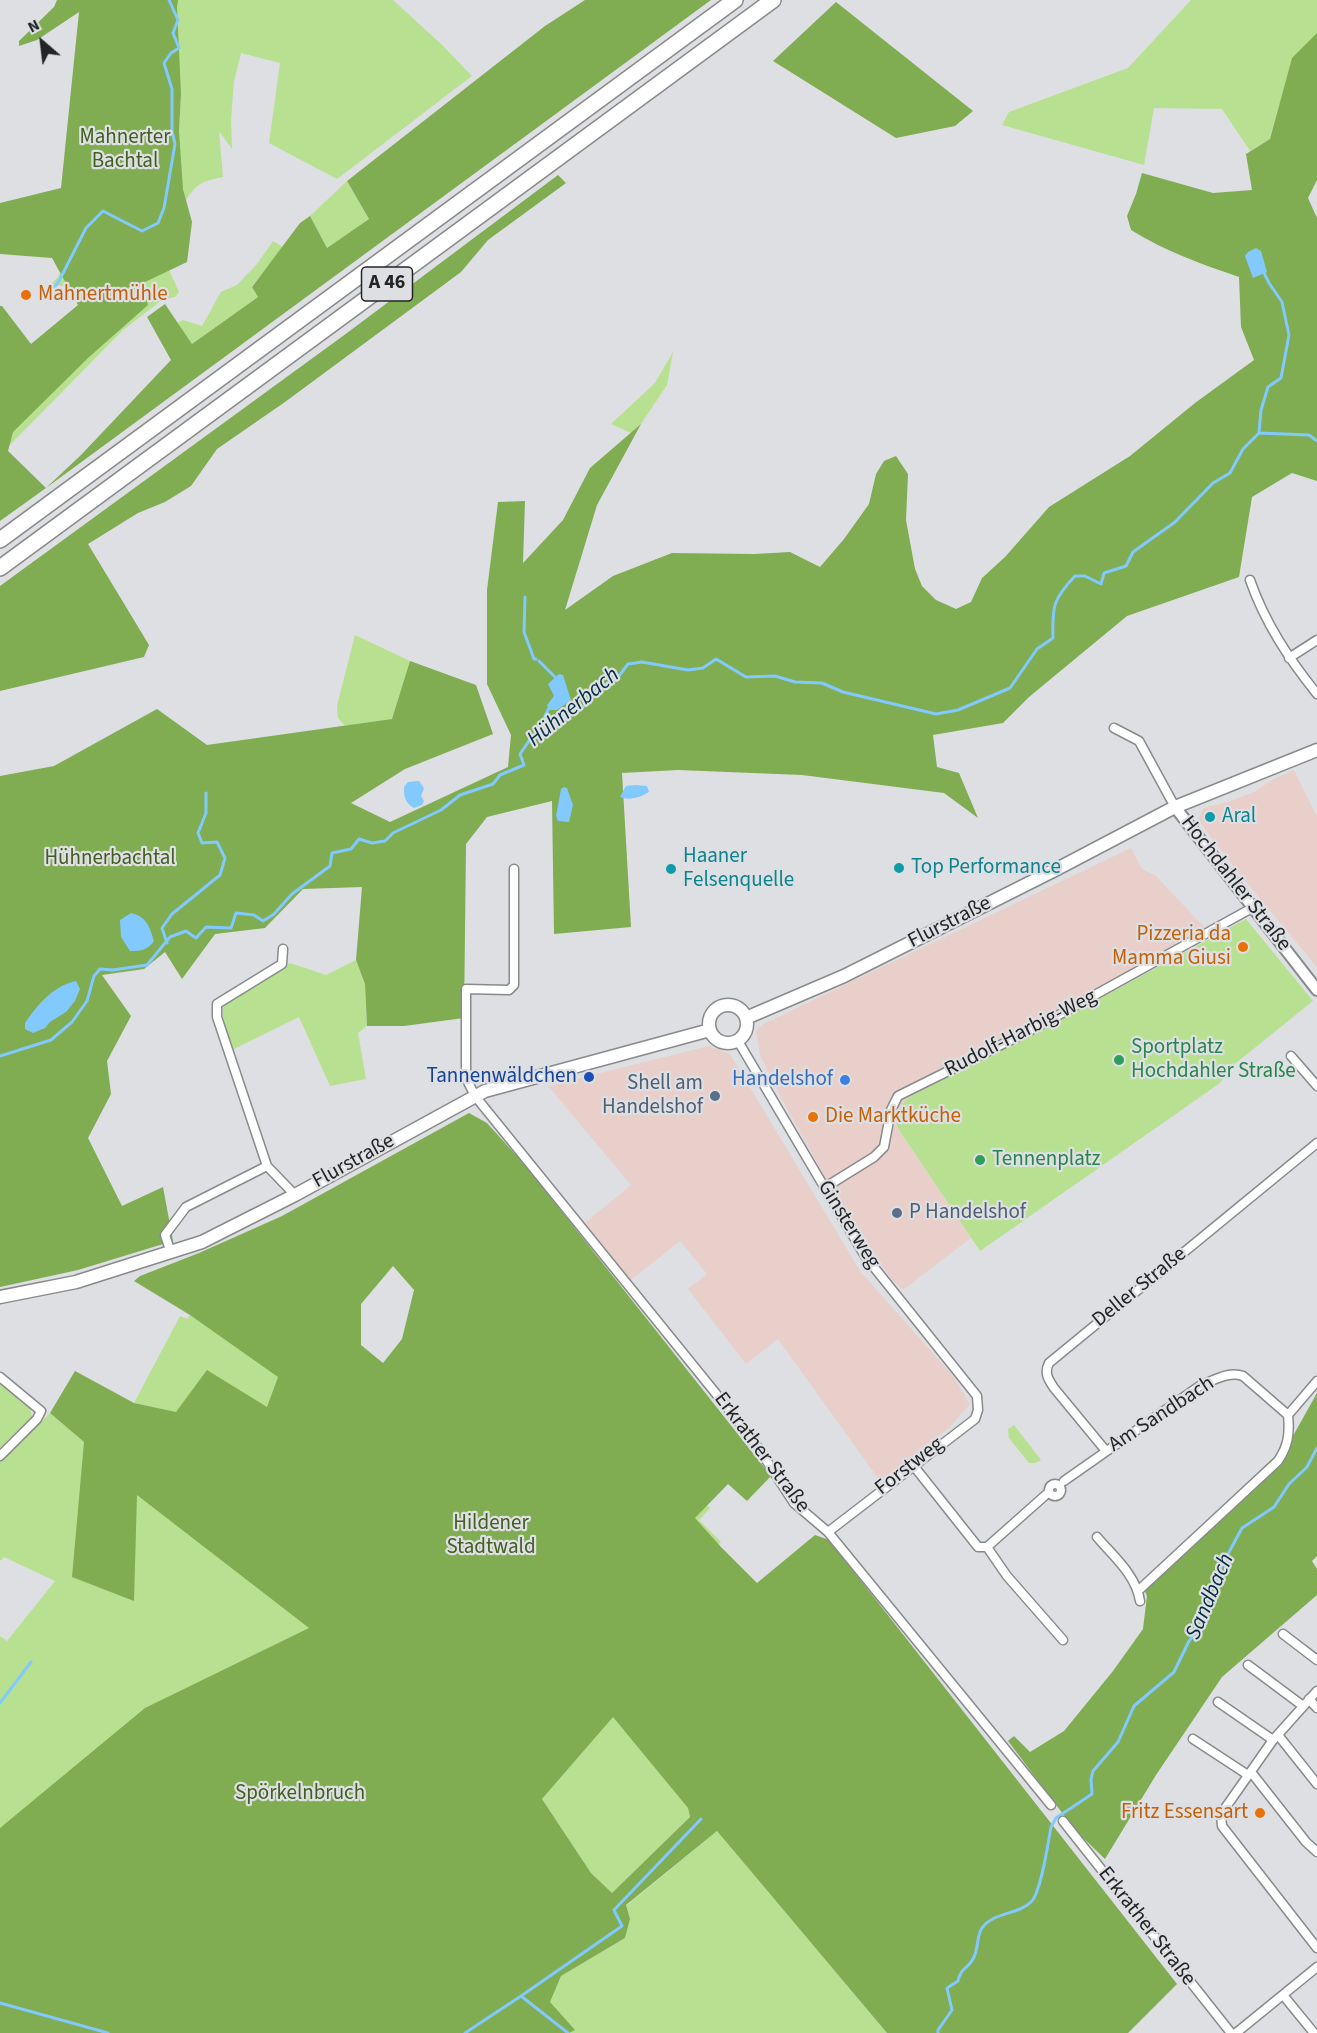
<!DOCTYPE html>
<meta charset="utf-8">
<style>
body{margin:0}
#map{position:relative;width:1317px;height:2033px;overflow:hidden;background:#dddfe2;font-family:"Source Sans 3",sans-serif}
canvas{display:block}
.north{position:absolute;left:12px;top:12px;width:60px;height:60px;-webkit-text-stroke:4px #dddfe2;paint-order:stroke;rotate:332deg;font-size:16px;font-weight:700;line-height:24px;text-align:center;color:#232425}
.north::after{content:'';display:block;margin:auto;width:21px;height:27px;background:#232425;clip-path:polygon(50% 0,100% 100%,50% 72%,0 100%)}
</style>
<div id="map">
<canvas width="1317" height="2033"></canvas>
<div class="north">N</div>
</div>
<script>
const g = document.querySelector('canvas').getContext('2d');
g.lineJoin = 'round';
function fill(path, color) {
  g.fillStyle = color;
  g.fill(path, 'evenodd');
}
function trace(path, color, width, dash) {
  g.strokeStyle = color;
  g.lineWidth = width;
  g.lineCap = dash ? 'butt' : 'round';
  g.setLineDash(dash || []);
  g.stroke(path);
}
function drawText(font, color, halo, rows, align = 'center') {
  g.font = font + ' "Source Sans 3",sans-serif';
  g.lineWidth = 4.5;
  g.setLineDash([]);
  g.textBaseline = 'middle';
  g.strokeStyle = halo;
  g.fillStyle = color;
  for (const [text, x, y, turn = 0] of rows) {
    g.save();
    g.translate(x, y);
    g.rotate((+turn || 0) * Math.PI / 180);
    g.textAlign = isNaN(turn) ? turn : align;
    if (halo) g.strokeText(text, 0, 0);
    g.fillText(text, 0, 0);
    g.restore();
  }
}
fill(new Path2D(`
 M 1294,770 L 1317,817 L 1317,967 L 1241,876 L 1198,820 L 1203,808 L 1228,802 L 1256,791 L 1272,780 Z
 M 1131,848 L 1142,869 L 1156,876 L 1204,927 L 1203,932 L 1047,1018 L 907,1086 L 911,1096 L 900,1107 L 896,1118 L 897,1127 L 971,1238 L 903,1290 L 890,1278 L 825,1177 L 779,1094 L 760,1055 L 756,1031 L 763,1024 Z
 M 709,1046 L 730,1054 L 860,1271 L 953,1376 L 970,1404 L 950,1427 L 880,1481 L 778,1339 L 746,1364 L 688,1289 L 707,1274 L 680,1241 L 631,1280 L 585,1223 L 631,1185 L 548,1086 Z`), '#e9cfca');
fill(new Path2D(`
 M 65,0 L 393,0 L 441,44 L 472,76 L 337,179 L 269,143 L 280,63 L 241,53 L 234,81 L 231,121 L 232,149 L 219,131 L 223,177 C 203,181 197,183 186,200 C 176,166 179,128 181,94 L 155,239 L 179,292 L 175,297 L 162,300 L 123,330 L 0,455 L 35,349 L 82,305 L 76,287 L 50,285 L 58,277 L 64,264 L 78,177 L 87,19 Z
 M 1191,0 L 1317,0 L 1317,33 L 1292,59 L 1270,139 L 1250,151 L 1222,109 L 1154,108 L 1144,165 L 1002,125 L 1009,112 L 1128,68 Z
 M 347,181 L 369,219 L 327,248 L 310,216 Z
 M 273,241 L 283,247 L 252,286 L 258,297 L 192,344 L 177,323 L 183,320 L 202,326 L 221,292 L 237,285 L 257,264 Z
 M 673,352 L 667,385 L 641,424 L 631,433 L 611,424 L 655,383 Z
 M 355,635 L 410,661 L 393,719 L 345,726 L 338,718 L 337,706 Z
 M 1246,919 L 1313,1001 L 1231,1067 L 1220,1083 L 980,1251 L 897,1127 C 895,1113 900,1104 911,1096 L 1042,1030 Z
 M 356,960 L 365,984 L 367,1026 L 358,1033 L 366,1079 L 330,1086 L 299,1017 L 234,1049 C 227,1034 220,1019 224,1003 L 290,963 L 326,975 Z
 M 190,1315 L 297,1381 L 613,1421 L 710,1508 L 699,1520 L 721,1542 L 637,1623 L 406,1880 L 559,1981 L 561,1976 L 625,1938 L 630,1919 L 626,1906 L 717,1831 L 887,2033 L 257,2033 L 0,1830 L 0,1636 L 7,1641 L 55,1581 L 4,1557 L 0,1561 L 0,1461 L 50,1413 L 84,1442 L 156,1408 L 134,1403 L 180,1316 L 187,1319 Z
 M 0,1382 L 30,1407 L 32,1416 L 0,1448 Z
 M 1014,1425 L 1041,1460 L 1035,1463 L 1029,1463 L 1009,1438 L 1008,1429 Z
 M 613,1716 L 688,1808 L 690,1817 L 612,1894 L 591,1873 L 542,1799 Z`), '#b7e190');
fill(new Path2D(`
 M 57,0 L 178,0 L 177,7 L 181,94 L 179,131 L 183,189 L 192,222 L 187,262 L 143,283 L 148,305 L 88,358 L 13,432 L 8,451 L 46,488 L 81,455 L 171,360 L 147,317 L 165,304 L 192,344 L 258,297 L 252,287 L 300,223 L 310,216 L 327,248 L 369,219 L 347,181 L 545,26 L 585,0 L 711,0 L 46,488 L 0,521 L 0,306 L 2,306 L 31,344 L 78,305 L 52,258 L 0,254 L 0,203 L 61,188 L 79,12 L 37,40 L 19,46 L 19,41 L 54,7 Z
 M 836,2 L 973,111 L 955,126 L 896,138 L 773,61 Z
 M 1317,33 L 1317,180 L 1308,198 L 1317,218 L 1317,481 L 1292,473 L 1252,497 L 1239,577 L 1127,616 L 1029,697 L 1003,723 L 933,735 L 937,767 L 959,773 L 978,818 L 944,793 L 802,775 L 678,770 L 622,773 L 631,927 L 554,934 L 552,801 L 487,817 L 466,844 L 464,1018 L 404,1026 L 367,1026 L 365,984 L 356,960 L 362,887 L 303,889 L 265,928 L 215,934 L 182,979 L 165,952 L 144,969 L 102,975 L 131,1016 L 107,1061 L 111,1094 L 88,1138 L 122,1206 L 163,1187 L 173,1241 L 78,1270 L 0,1287 L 0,776 L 54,766 L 157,709 L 207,745 L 392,719 L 410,661 L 476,685 L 493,734 L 405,769 L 351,803 L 390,822 L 508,767 L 511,735 L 487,684 L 487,590 L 498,502 L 525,501 L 523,563 L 563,520 L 590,468 L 641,424 L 597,505 L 565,610 L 613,576 L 672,553 L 755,554 L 790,552 L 820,567 L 844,539 L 869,504 L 876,474 L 884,461 L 896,456 L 908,474 L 906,520 L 915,569 L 922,586 L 936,600 L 956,609 L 971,602 L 982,578 L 1005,557 L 1049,507 L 1130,456 L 1195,403 L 1254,360 L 1241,327 L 1239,277 C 1201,264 1165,251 1131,230 L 1127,216 L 1136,194 L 1142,173 L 1213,193 L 1252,190 L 1246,154 L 1270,139 L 1292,58 Z
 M 558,175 L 566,183 L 488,240 L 461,272 L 285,402 L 217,449 L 191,486 L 165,502 L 138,513 L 88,544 L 149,645 L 144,657 L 0,691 L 0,586 L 347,333 Z
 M 469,1113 L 487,1123 L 525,1165 L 771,1476 L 747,1501 L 728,1484 L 695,1518 L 721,1547 L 757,1583 L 815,1535 L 829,1540 L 1177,1984 L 1128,2033 L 887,2033 L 717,1831 L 626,1905 L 630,1919 L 625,1938 L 561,1976 L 550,2002 L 575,2030 L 569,2033 L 0,2033 L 0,1828 L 145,1708 L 309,1628 L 137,1495 L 134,1601 L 72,1577 L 84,1442 L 50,1413 L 75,1371 L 134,1403 L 176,1412 L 207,1370 L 267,1407 L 278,1377 L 190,1315 L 134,1281 L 140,1276 L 199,1253 L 282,1216 ZM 393,1266 L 414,1290 L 402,1339 L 383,1363 L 361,1345 L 361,1304 ZM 613,1717 L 688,1808 L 690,1817 L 612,1893 L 591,1873 L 542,1799 Z
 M 1317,1393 L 1317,1556 L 1312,1561 L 1317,1569 L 1317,1595 L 1222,1677 L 1156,1775 L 1105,1859 L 1075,1830 L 1008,1741 L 1014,1736 L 1030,1752 L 1064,1731 L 1113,1671 L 1143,1629 L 1147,1596 L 1141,1583 L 1289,1443 Z`), '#80ac52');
fill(new Path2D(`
 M 1256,248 L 1261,251 L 1267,272 L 1253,278 L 1245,256 L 1248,252 Z
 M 559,674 L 563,675 L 571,700 L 557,710 L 549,710 L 547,705 L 554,696 L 548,684 Z
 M 419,781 L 424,788 L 421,796 L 424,801 L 422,805 L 414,808 C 405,803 404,797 404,787 L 408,782 Z
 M 635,785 L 647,786 L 649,792 C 641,797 630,801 620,797 L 626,786 Z
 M 564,787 L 567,788 L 573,805 L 569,822 L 558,821 L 556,816 L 561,789 Z
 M 131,913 C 146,916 150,927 154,941 C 148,950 141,951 130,951 L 121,937 L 120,920 Z
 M 76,981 L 80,989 L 75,1001 L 66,1012 L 50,1022 L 45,1028 L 33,1033 L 25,1029 L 25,1023 C 38,1004 53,986 76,981 Z`), '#82c9fe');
trace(new Path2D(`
 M 50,293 L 59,281 L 86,228 L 103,211 L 142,231 L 158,223 L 164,208 L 175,144 L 172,131 L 172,89 L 164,63 L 171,53 L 179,48 L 173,33 L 178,20 L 169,0
 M 1259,433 L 1261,410 L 1268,387 L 1281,378 L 1289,335 L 1282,302 L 1269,283 L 1264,273
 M 525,597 L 524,632 L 534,659 L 536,659
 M 539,661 L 557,679
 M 542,730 L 544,718 L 549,708
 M 167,943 L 162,928 L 172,914 L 220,875 L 225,858 L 217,842 L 202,843 L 198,833 L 206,813 L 206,793
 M 0,1056 L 51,1040 L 72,1022 L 87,1001 L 94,976 L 100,969 L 113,970 L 147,965 L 170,937 L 186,931 L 196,938 L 206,927 L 231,928 L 236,913 L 254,915 L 263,921 L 274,914 L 292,894 L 330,866 L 332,853 L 351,849 L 359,839 L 372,843 L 385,841 L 393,833 L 441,810 L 460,795 L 493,784 L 500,775 L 524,765 L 520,754 L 531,738 L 542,730 L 547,732 L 567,715 L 583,707 L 596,691 L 619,676 L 628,664 L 642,662 L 688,670 L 703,668 L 716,659 L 746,677 L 775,676 L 795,682 L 822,683 L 843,692 L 936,714 L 958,710 L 1010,688 L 1037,649 L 1053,638 C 1052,607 1053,599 1075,576 L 1085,576 L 1101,584 L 1104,573 L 1126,566 L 1133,552 L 1175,522 L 1213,483 L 1230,473 L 1243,449 L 1259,433 L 1309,435 L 1317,441
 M 0,1703 L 31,1662
 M 0,2003 L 108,2033
 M 465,2033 L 521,1996
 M 568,2033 L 521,1996 L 622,1926 L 614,1910 L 701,1819
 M 938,2033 L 938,2030 L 952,2010 L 947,1988 L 958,1981 C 961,1967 967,1970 973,1959 C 979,1949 976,1937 982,1928 C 993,1912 1018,1915 1031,1902 C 1041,1893 1048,1843 1051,1827 L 1056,1818 L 1092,1794 L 1091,1779 L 1093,1771 L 1118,1742 L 1134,1706 L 1174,1672 L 1189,1641 L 1204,1623 L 1213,1601 L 1221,1567 L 1242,1528 L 1274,1507 L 1289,1484 L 1307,1467 L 1317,1448`), '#82c9fe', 3);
const minor = new Path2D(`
 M 1250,580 C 1265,623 1289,659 1317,694
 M 1289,658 L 1317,640
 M 1114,728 L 1139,741 L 1175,807
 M 514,869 L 514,985 L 509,990 L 466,989 L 466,1078 L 475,1096 L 726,1406 L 759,1449 L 794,1503 L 828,1532 L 1051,1805
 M 738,1041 L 865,1256 L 977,1396 L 978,1410 L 975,1419 L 828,1532
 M 1291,1056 L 1317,1086
 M 267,1166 L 217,1017 L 217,1004 L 282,964 L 283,949
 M 824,1188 L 874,1157 L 884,1147 L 891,1110 L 898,1096 L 1037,1027 L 1252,908
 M 171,1253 L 165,1235 L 186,1207 L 267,1166 L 295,1195
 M 0,1377 L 41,1411 L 37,1419 L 0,1456
 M 1106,1451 L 1054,1388 C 1048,1379 1044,1373 1049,1363 L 1317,1143
 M 913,1465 L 978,1547 L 987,1547
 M 1064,1481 L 1201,1385 C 1215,1380 1229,1371 1243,1376 L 1288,1415
 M1049 1490a6 6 0 1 1 12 0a6 6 0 1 1-12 0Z
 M 1049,1492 L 987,1547 L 1007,1576 L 1063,1640
 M 1097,1537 C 1114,1557 1136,1575 1140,1601
 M 1139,1590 L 1278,1461 C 1288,1446 1290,1434 1288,1415 L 1317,1381
 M 1283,1634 L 1317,1660
 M 1248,1665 L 1303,1706
 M 1317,1691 L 1273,1740 L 1221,1814 L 1222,1826 L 1317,1948
 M 1309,1699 L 1317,1708
 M 1218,1702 L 1273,1740
 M 1278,1735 L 1317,1784
 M 1193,1739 L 1248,1775
 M 1251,1772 L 1306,1842 L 1317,1852
 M 1063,1821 L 1231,2033
 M 1283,1995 L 1314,2033
 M 1236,2033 L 1317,1967`);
const tertiary = new Path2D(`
 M 1175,807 L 1317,990`);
const secondary = new Path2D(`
 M709 1024a19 19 0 1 1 38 0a19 19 0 1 1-38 0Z
 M 746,1018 L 844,976 L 1055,870 L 1175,807 L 1317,750
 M 0,1297 L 76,1282 L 202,1242 L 295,1195 L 485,1091 L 710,1030`);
const motorway = new Path2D(`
 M 0,540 L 735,0
 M 0,568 L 773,0`);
trace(minor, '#888a8c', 11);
trace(tertiary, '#888a8c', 14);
trace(secondary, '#888a8c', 15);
trace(motorway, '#888a8c', 18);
trace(minor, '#fff', 8);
trace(tertiary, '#fff', 10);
trace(secondary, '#fff', 12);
trace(motorway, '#fff', 15);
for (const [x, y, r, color] of [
 [26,295,6,"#e8710a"],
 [1210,817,6,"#0f9aa8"],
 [899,868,6,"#0f9aa8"],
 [671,869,6,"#0f9aa8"],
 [1243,947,6,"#e8710a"],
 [1119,1060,6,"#2e9e5b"],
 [589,1077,6,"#1a4fb4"],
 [845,1080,6,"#3f7fe0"],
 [715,1096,6,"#5c6f8a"],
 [813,1117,6,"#e8710a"],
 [980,1160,6,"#2e9e5b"],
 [897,1213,6,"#5c6f8a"],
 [1260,1813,6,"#e8710a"]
]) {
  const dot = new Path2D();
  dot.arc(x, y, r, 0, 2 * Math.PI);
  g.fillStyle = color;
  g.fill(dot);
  trace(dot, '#dddfe2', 2);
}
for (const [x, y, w] of [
 [387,284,51]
]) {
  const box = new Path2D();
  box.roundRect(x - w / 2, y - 17, w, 34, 4.5);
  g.fillStyle = '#dddfe2';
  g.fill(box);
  trace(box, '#232425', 1.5);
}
drawText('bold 20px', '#232425', null, [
 ["A 46",387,284]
]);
drawText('21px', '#425f21', '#dddfe2', [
 ["Mahnerter",125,138],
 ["Bachtal",125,162],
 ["Hühnerbachtal",110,859],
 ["Hildener",491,1524],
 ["Stadtwald",491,1548],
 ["Spörkelnbruch",300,1794]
]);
drawText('21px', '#c56008', '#dddfe2', [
 ["Mahnertmühle",38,295],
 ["Pizzeria da",1231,935,"right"],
 ["Mamma Giusi",1231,959,"right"],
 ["Die Marktküche",825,1117],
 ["Fritz Essensart",1248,1813,"right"]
], 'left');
drawText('21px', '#0d838f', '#dddfe2', [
 ["Aral",1222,817],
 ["Haaner",683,857],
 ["Felsenquelle",683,881],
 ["Top Performance",911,868]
], 'left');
drawText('21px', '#232425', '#dddfe2', [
 ["Hochdahler Straße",1235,884,52],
 ["Flurstraße",950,923,-27],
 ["Rudolf-Harbig-Weg",1021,1034,-27],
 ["Flurstraße",354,1162,-29],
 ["Ginsterweg",848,1225,58],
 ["Deller Straße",1140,1288,-39],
 ["Am Sandbach",1162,1415,-33],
 ["Erkrather Straße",761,1453,53],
 ["Forstweg",910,1467,-38],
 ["Erkrather Straße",1146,1927,52]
]);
drawText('21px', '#27864d', '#dddfe2', [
 ["Sportplatz",1131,1048],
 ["Hochdahler Straße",1131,1072],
 ["Tennenplatz",992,1160]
], 'left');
drawText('21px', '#164399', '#dddfe2', [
 ["Tannenwäldchen",577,1077]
], 'right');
drawText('21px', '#366cbe', '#dddfe2', [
 ["Handelshof",833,1080]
], 'right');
drawText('21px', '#4e5e75', '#dddfe2', [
 ["Shell am",703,1084],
 ["Handelshof",703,1108],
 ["P Handelshof",909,1213,"left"]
], 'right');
drawText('italic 22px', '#032d46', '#dddfe2', [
 ["Hühnerbach",574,708,-39],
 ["Sandbach",1211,1597,-67]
]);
</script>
